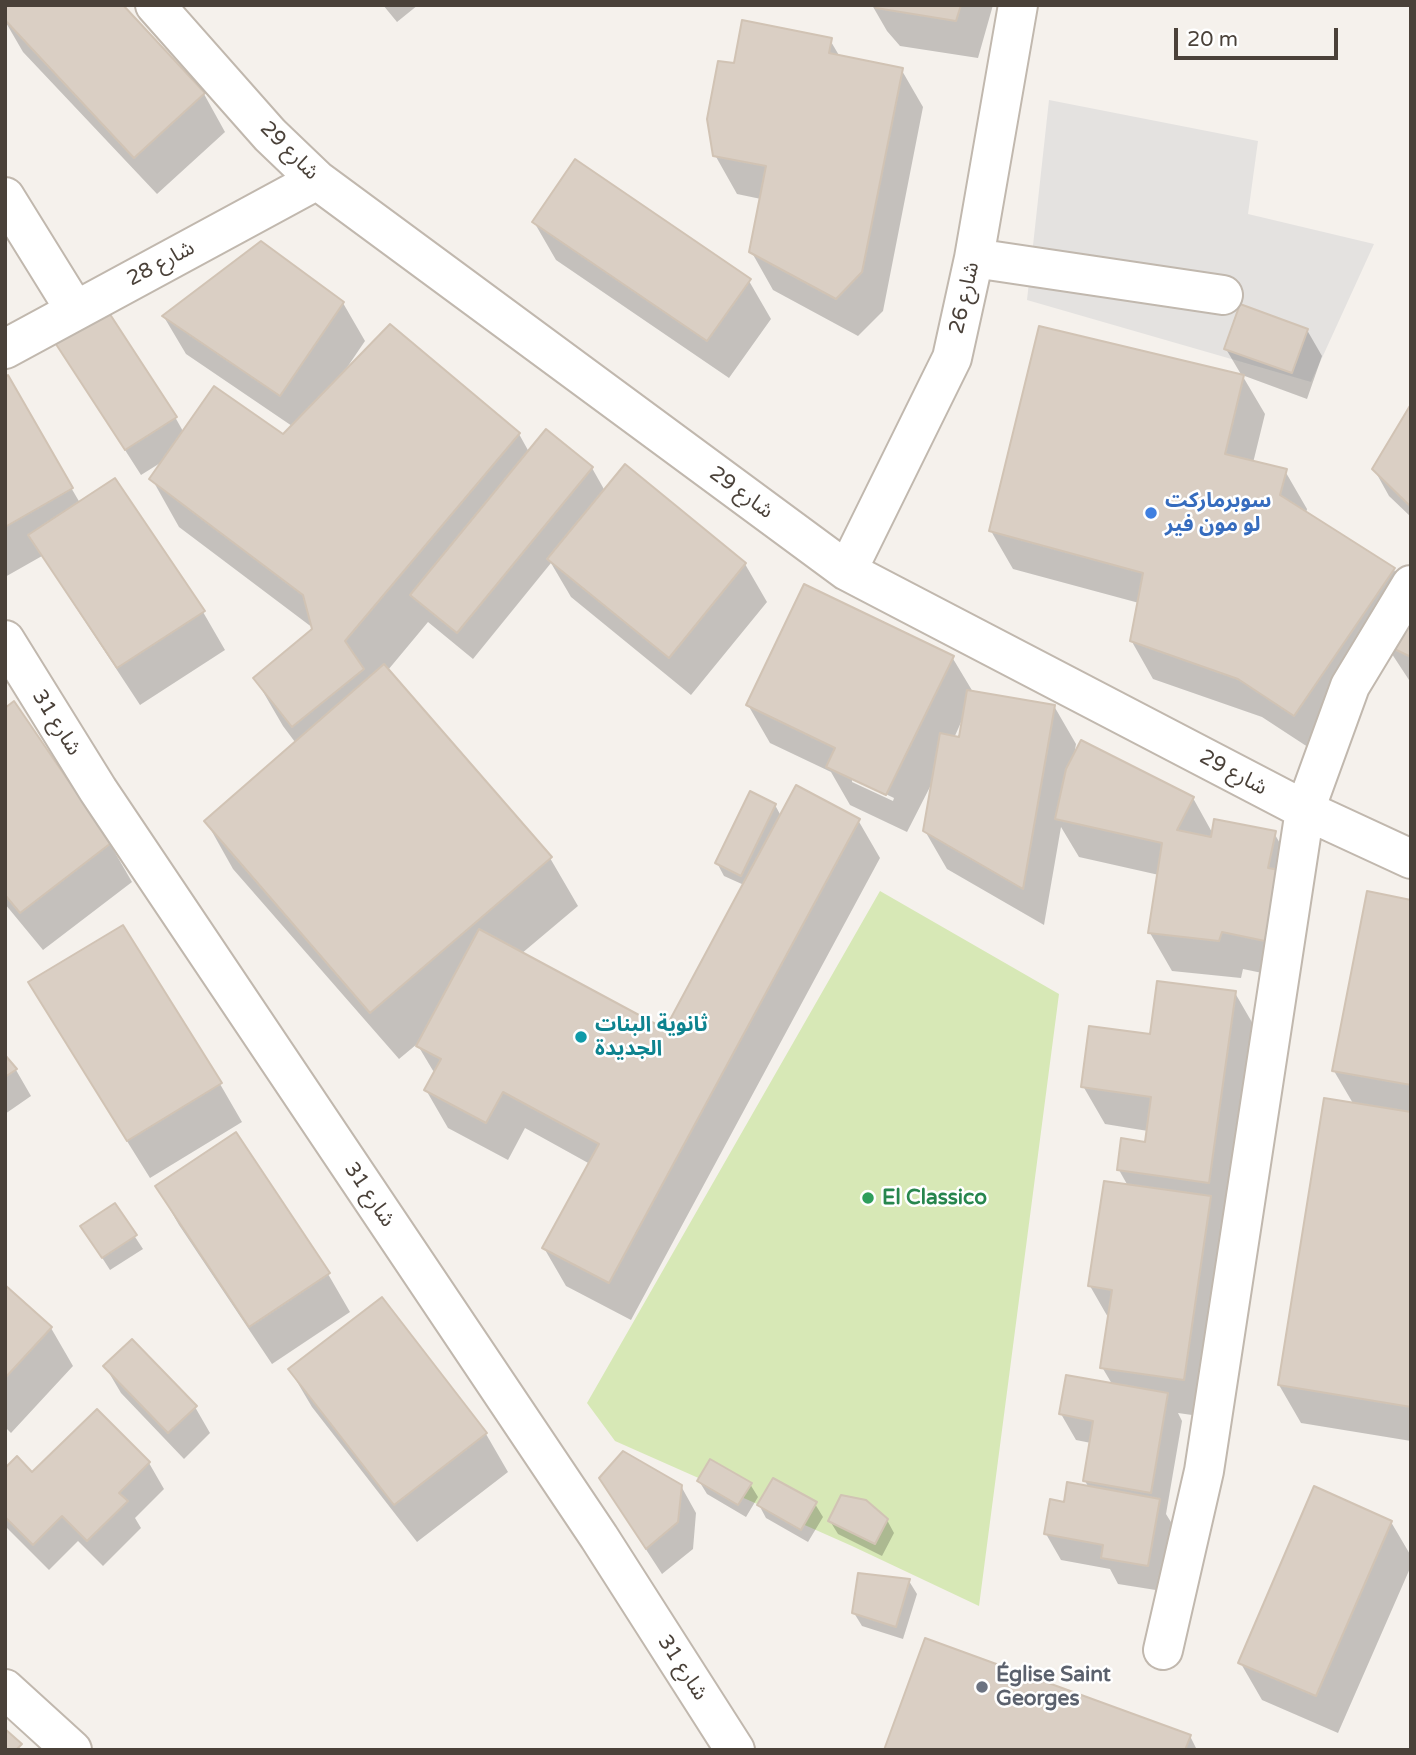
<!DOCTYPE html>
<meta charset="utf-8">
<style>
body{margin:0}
#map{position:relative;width:1416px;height:1755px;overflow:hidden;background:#f5f1ec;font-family:"Varela Round",sans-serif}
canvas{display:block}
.frame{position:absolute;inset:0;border:7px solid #4a4139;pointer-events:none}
.scale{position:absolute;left:1174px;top:28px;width:164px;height:32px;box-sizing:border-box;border:4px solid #4a4139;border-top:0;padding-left:9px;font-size:21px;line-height:24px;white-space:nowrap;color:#4a4139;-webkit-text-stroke:5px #fff;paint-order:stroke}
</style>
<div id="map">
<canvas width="1416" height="1755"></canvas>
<div class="frame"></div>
<div class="scale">20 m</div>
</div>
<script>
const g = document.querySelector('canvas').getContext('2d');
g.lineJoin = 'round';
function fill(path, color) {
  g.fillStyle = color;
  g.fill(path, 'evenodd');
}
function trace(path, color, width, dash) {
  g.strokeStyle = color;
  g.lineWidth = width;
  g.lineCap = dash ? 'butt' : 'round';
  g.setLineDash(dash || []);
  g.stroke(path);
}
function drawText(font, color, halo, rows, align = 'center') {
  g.font = font + ' "Varela Round","Noto Sans Arabic",sans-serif';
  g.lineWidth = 5;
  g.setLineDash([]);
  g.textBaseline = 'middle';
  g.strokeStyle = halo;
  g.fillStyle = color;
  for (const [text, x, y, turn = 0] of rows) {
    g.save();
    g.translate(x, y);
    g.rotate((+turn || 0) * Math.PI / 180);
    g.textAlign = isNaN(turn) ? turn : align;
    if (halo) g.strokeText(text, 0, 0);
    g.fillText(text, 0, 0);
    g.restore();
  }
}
fill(new Path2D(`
 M 880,891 L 1059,994 L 979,1606 L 852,1546 L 615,1441 L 587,1403 Z`), '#d7e8b6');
fill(new Path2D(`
 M 1049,100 L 1258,141 L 1248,214 L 1374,244 L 1311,382 L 1027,300 Z`), '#e4e2e0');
fill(new Path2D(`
 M 5,5 L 121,5 L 204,94 L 225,132 L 157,194 L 23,52 L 5,21 Z
 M 383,5 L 418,5 L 397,22 Z
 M 872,5 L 993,5 L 978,58 L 900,46 L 887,31 Z
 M 830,40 L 840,57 L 901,69 L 923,107 L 883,311 L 858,336 L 773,290 L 751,251 L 761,199 L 737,194 L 715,155 L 735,65 Z
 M 534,222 L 749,281 L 771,319 L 729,378 L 556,260 Z
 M 343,303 L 365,341 L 346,369 L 347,370 L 519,434 L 529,452 L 592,468 L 605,491 L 745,564 L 767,602 L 691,695 L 571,597 L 551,563 L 473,659 L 428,622 L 388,670 L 550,858 L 578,906 L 521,954 L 665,1031 L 744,885 L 724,876 L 717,863 L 775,805 L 781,816 L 858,820 L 880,858 L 631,1320 L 566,1286 L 544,1248 L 590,1164 L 525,1128 L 508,1160 L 448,1128 L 426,1090 L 435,1074 L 417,1044 L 399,1059 L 233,869 L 206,821 L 295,742 L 283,726 L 255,678 L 313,628 L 179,527 L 152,479 L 165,460 L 141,475 L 68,361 L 175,417 L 184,433 L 283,436 L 292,426 L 186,354 L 164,317 Z
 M 1307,330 L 1322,356 L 1307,399 L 1242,375 L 1265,414 L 1253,463 L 1285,471 L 1307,509 L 1306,514 L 1394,570 L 1411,598 L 1403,626 L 1411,630 L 1411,683 L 1388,648 L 1317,753 L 1262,717 L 1153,679 L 1131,640 L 1139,603 L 1013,569 L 991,531 L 1242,376 L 1226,349 Z
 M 7,378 L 80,503 L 203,612 L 225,650 L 140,705 L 42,556 L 5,577 L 5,379 Z
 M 1411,407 L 1411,517 L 1389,496 L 1374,469 Z
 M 952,657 L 973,692 L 1054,706 L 1076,744 L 1074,756 L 1193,798 L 1213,834 L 1274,833 L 1296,871 L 1286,978 L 1243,969 L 1241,978 L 1172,971 L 1150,933 L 1159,875 L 1079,857 L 1061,827 L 1044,925 L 947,869 L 925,831 L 933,781 L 907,832 L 850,805 L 831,772 L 770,743 L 748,705 ZM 962,720 L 960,739 L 954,738 ZM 852,778 L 894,798 L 893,801 L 852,782 Z
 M 5,711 L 110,844 L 132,882 L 43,950 L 5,904 Z
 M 1411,902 L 1411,1441 L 1301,1423 L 1279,1385 L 1354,1105 L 1334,1071 Z
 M 1235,993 L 1257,1031 L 1230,1221 L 1223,1220 L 1232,1236 L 1206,1417 L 1178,1413 L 1182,1421 L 1166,1514 L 1174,1527 L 1162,1591 L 1118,1584 L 1110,1569 L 1061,1560 L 1046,1534 L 1065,1504 L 1089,1488 L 1085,1481 L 1091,1443 L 1076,1440 L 1061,1414 L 1112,1384 L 1102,1367 L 1109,1319 L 1090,1286 L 1128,1186 L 1119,1170 L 1146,1144 L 1148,1131 L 1105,1124 L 1083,1086 L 1152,1036 Z
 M 52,1021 L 220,1084 L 242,1122 L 150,1178 Z
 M 5,1058 L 16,1070 L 31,1096 L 5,1114 Z
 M 157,1187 L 328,1274 L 350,1312 L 272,1364 L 179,1225 Z
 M 114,1205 L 143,1249 L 110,1270 L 90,1239 Z
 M 5,1287 L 51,1328 L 73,1366 L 11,1433 L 5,1427 Z
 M 105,1366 L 195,1407 L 210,1433 L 184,1459 L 121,1393 Z
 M 290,1370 L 486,1434 L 508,1472 L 417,1542 L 312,1407 Z
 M 149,1463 L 164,1489 L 135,1518 L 141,1528 L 103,1566 L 78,1541 L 49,1570 L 5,1526 L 5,1470 L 32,1474 Z
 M 699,1481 L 750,1484 L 758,1497 L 746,1517 L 707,1494 Z
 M 681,1486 L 696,1513 L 693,1549 L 662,1574 L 617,1505 Z
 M 815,1504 L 823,1517 L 808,1542 L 766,1518 L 759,1505 Z
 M 887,1520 L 894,1533 L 882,1556 L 838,1534 L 830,1521 Z
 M 1391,1522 L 1411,1556 L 1411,1566 L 1338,1733 L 1262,1700 L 1240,1662 Z
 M 909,1581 L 917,1594 L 903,1639 L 862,1626 L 854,1613 Z
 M 1190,1736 L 1197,1750 L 886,1750 Z`), '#0003');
const building = new Path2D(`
 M 8,5 L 123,5 L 205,93 L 134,158 L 5,20 L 5,8 Z
 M 874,5 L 961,5 L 956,21 L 876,8 Z
 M 742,20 L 832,38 L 829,53 L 903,68 L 862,272 L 836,299 L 749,252 L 766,166 L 713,156 L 707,119 L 718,61 L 734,63 Z
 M 575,159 L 751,279 L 707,341 L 532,222 Z
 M 261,241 L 344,302 L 280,396 L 162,316 Z
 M 102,302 L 177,417 L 125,450 L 50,335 Z
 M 1240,304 L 1308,329 L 1292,373 L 1224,349 Z
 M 390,324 L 520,433 L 345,641 L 364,669 L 292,727 L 253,678 L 312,629 L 303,595 L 149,479 L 214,386 L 283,434 Z
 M 1039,326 L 1244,375 L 1225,454 L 1287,469 L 1280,495 L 1395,568 L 1294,716 L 1238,679 L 1130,641 L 1143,573 L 989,531 Z
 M 8,375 L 73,488 L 5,527 L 5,377 Z
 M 1411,404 L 1411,507 L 1372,469 Z
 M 546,429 L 593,467 L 457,633 L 410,595 Z
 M 625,464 L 746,563 L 669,658 L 547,559 Z
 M 115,478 L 205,611 L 117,668 L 28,535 Z
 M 804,584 L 954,656 L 886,795 L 826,767 L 835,748 L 746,705 Z
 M 1396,620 L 1411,628 L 1411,657 L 1384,644 Z
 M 384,664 L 552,857 L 370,1013 L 204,821 Z
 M 967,690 L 1055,705 L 1023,889 L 923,831 L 940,733 L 959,737 Z
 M 14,701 L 111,843 L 20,913 L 5,895 L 5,708 Z
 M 1081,740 L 1194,797 L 1177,830 L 1211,837 L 1214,819 L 1276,831 L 1268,868 L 1279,870 L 1265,941 L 1222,932 L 1219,941 L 1148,933 L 1162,843 L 1055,819 L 1066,769 Z
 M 796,785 L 860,819 L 609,1283 L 542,1248 L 599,1144 L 503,1092 L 486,1123 L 424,1090 L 441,1059 L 416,1046 L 479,929 L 665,1029 Z
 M 750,791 L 776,804 L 741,876 L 715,863 Z
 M 1367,891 L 1411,900 L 1411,1085 L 1332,1071 Z
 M 123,925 L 222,1083 L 127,1141 L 28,982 Z
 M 1157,981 L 1236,991 L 1209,1183 L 1117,1170 L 1121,1138 L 1145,1142 L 1151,1097 L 1081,1087 L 1089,1026 L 1150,1034 Z
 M 5,1055 L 17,1069 L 5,1077 Z
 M 1324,1098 L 1411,1112 L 1411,1407 L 1278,1385 Z
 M 236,1132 L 330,1273 L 249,1327 L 155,1186 Z
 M 1104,1181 L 1211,1196 L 1184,1380 L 1100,1368 L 1112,1290 L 1088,1286 Z
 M 115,1203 L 137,1235 L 102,1258 L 80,1226 Z
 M 5,1285 L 52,1327 L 5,1378 Z
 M 382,1297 L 487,1433 L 394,1505 L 288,1369 Z
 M 132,1339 L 197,1406 L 168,1433 L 103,1366 Z
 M 1066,1375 L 1168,1393 L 1151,1493 L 1083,1481 L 1093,1421 L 1059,1414 Z
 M 97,1409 L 150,1462 L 119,1493 L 128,1501 L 87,1541 L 62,1516 L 33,1545 L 5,1517 L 5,1468 L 17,1456 L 32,1472 Z
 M 623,1451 L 682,1485 L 678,1522 L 646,1549 L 599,1478 Z
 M 710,1459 L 752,1483 L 738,1505 L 697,1481 Z
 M 773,1478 L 817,1502 L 801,1530 L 757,1505 Z
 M 1067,1482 L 1160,1499 L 1148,1566 L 1101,1558 L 1103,1545 L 1044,1534 L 1050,1499 L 1064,1502 Z
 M 1314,1486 L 1392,1521 L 1316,1696 L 1238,1663 Z
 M 841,1495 L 866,1500 L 888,1519 L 875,1544 L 828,1521 Z
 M 858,1573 L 910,1579 L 896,1627 L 852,1613 Z
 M 925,1638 L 1191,1735 L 1185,1750 L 884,1750 Z
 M 5,1729 L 22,1744 L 16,1750 L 5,1750 Z`);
fill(building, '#dacfc4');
trace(building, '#d1c3b4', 2);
const minor = new Path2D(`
 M 155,5 L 270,135 L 317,180 L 847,571 L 1305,810 L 1411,859
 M 5,197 L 75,310
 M 974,258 L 1223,295
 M 5,349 L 317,180
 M 847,571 L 952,358 L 974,258 L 1018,5
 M 5,640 L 98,790 L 599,1537 L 735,1750
 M 1163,1650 L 1204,1471 L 1305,810 L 1350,686 L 1411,585
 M 5,1689 L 72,1750`);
trace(minor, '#c1b8ae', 42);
trace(minor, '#fff', 38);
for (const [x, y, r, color] of [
 [1151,513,7,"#3f7fe0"],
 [581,1037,7,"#0f9aa8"],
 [868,1198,7,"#2e9e5b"],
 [982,1687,7,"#6b7280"]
]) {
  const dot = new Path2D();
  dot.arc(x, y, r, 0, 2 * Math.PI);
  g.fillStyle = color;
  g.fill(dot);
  trace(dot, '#fff', 2.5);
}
drawText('21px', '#4a4139', '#fff', [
 ["شارع 29",289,151,45],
 ["شارع 28",161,264,-28],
 ["شارع 26",965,298,-77],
 ["شارع 29",741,493,36],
 ["شارع 31",56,723,58],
 ["شارع 29",1233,773,28],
 ["شارع 31",369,1195,56],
 ["شارع 31",682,1668,57]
]);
drawText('bold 21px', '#366cbe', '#fff', [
 ["سوبرماركت",1165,501],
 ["لو مون فير",1165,525]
], 'left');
drawText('bold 21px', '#0d838f', '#fff', [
 ["ثانوية البنات",595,1025],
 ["الجديدة",595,1049]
], 'left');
drawText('bold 21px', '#27864d', '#fff', [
 ["El Classico",882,1198]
], 'left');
drawText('bold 21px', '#5b616d', '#fff', [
 ["Église Saint",996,1675],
 ["Georges",996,1699]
], 'left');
</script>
